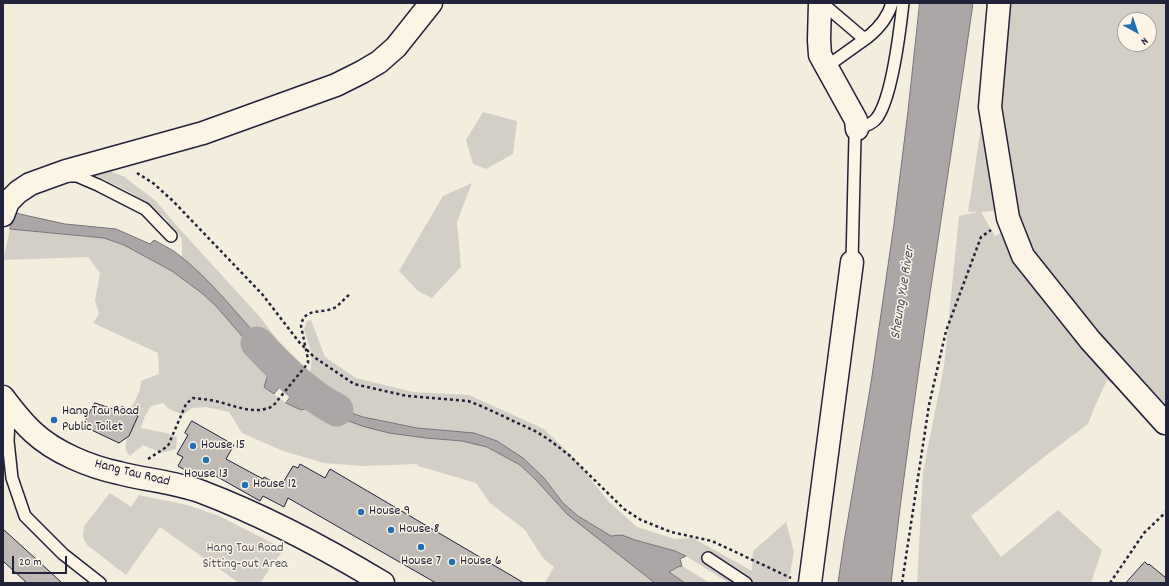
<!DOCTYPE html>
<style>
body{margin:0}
#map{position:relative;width:1169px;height:586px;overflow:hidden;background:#f3edde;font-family:Dekko,sans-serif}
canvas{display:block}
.frame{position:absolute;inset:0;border:4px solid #22223b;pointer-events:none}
.north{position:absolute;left:1117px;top:12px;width:40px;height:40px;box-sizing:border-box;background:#fcf5e5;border:1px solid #a5a1a1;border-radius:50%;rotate:140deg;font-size:11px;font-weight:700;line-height:16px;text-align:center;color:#22223b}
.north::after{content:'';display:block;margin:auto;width:14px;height:18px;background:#1f6fb2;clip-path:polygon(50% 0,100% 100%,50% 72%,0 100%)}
.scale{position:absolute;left:12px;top:556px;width:55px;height:18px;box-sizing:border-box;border:2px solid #22223b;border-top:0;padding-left:5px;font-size:12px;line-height:14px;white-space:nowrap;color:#22223b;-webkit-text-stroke:3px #fcf5e5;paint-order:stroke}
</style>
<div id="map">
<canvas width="1169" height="586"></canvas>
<div class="frame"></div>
<div class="north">N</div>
<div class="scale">20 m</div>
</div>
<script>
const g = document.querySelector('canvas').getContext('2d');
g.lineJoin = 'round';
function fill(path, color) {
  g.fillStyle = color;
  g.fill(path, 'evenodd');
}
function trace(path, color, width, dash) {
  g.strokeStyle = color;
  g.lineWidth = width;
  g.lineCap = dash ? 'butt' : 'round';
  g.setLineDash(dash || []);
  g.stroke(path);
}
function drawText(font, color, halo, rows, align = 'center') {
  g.font = font + ' Dekko,sans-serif';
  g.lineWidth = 3;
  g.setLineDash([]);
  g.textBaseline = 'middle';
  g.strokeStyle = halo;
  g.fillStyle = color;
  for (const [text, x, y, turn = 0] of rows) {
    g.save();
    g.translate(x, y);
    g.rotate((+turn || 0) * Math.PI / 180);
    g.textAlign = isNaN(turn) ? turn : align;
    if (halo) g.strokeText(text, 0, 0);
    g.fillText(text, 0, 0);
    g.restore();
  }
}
fill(new Path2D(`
 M 1000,3 L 1166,3 L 1166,424 L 1107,380 L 1095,406 L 1088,424 L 1044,457 L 971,516 L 1001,557 L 1058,510 L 1102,550 L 1091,583 L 917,583 L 923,472 L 944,366 L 959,216 L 978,212 L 968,212 L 982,121 L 1002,210 L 981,212 L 995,236 L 1017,223 L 994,106 ZM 1125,20 L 1149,20 L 1149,44 L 1125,44 Z
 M 483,112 L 517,121 L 513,154 L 486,169 L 473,164 L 466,140 Z
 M 106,170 L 123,176 L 156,201 L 176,225 L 260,317 L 288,354 L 279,357 L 273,352 L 193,267 L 182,258 L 182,239 L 164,217 L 133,194 L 95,175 Z
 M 472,183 L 457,222 L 461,267 L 432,298 L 418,291 L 399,271 L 443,196 Z
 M 10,229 L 104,238 L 124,245 L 172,271 L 203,294 L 216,306 L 268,365 L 271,370 L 264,387 L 286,403 L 301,410 L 311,406 L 389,433 L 426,438 L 462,441 L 487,447 L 518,464 L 628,561 L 655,583 L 545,583 L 554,567 L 543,558 L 525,530 L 490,503 L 476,483 L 418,466 L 417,464 L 362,466 L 324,463 L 283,451 L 242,433 L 229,412 L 206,407 L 192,408 L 183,415 L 169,409 L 163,403 L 151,406 L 144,418 L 141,428 L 166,433 L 177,437 L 176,449 L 161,453 L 143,445 L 130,456 C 122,448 127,440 130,430 L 122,420 C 130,409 141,395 141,381 L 159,374 L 158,353 L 93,323 L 99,314 L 95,300 L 100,273 L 88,257 L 3,260 Z
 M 311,320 L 325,357 L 356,378 L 413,392 L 469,395 L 544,429 L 574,458 L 608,501 L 637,527 L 675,539 L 693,538 L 752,571 L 753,551 L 786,522 L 794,552 L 788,583 L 729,583 L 686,556 L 673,551 L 635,540 L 622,535 L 611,536 L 578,516 L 563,503 L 544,478 L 523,458 L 497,441 L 417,428 L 363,417 L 340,409 L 320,391 L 322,386 L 310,373 L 312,355 L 304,329 L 307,321 Z
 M 110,493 L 131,507 L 139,495 L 187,505 L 219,516 L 284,549 L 260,583 L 239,583 L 160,527 L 126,575 L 87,545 L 83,537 L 84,526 Z
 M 682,566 L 710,583 L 685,583 L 669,572 Z`), '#d4cfc6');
const water = new Path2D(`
 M 920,3 L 973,3 C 946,196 913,389 891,583 L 838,583 L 844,542 L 871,383 L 894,224 L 908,111 Z
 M 15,213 L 65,224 L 116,229 L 150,244 L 154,240 C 161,244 169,248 175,252 C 213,280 240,320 273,352 L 279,357 L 288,354 L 298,364 L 274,394 L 264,387 L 269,371 L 267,365 L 216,306 L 203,294 L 172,271 L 124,245 L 104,238 L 10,229 Z
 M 310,373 L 323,383 L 322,390 L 340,409 L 363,417 L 417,428 L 474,433 L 497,441 L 523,458 L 544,478 L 563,503 L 578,516 L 611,536 L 622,535 L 635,540 L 675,551 L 686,556 L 680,559 L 682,566 L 678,567 L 669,572 L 685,583 L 655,583 L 568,515 L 536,480 L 520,465 L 487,447 L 462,441 L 426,438 L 389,433 L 362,426 L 312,407 L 301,410 L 286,403 Z`);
fill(water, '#aca7a6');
trace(water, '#75727b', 1);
trace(new Path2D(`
 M 257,343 C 281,368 306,394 337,410`), '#aca7a6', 33);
const building = new Path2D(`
 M 95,403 L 119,411 L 122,406 L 138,416 L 129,436 L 119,443 L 83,426 Z
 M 192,421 L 234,445 L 226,459 L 263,479 L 264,477 L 281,486 L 293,466 L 298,468 L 300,464 L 325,478 L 330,469 L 524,583 L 436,583 L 288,498 L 284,507 L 263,496 L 260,501 L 207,471 L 202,479 L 199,478 L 178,466 L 183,457 L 177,454 L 188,435 L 185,433 Z
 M 3,529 L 48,570 L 62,583 L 27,583 L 3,561 Z
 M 1145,562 L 1148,565 L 1149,564 L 1166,578 L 1166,583 L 1126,583 Z`);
fill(building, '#bfbab6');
trace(building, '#22223b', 1);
const lane = new Path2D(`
 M 822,3 L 862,37 L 868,37 C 879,28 888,17 892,3
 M 826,67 L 868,37
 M 68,176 L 77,176 L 98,185 L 145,209 L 171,236
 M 852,262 L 855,136 L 857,129 C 863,127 872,124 876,119 C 892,100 900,30 903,3
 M 14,412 L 9,418 L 8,441 L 12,478 L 25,516 L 63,554 L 100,583
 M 708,558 L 746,583`);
const street = new Path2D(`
 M 820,3 L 819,40 L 820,55 L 856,120 L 857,129
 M 999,3 L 990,107 L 1008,218 L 1023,256 L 1090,340 L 1165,423
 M 3,215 L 8,202 L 18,192 L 30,184 L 66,171 L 203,133 L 336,85 L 362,72 L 379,62 L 396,47 L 431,3
 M 3,397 C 12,409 21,421 33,432 C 54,452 90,467 119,473 C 146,480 175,482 202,492 C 265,516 325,548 383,583
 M 810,583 L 852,262`);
trace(lane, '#22223b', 14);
trace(street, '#22223b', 25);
trace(new Path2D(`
 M 137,173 L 153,183 L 173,201 L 240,271 L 262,294 L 299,342 L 314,357 L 354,384 L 407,396 L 468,401 L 481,406 L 535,431 L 548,439 L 569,455 L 624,509 L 641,520 L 671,532 L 712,541 L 791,578
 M 148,459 L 168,446 L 186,404 L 193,398 C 200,399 207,399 215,401 C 234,405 254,416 273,406 L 308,363 L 308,359 L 301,326 C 304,306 322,315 336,307 C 341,303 345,298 350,294
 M 902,583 L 929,405 L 946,331 L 981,237 L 991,230
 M 1110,583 L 1144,533 L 1166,512`), '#22223b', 2.5, [3, 3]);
trace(lane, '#fcf5e5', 11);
trace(street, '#fcf5e5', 22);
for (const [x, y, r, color] of [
 [54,420,4,"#1f6fb2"],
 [193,446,4,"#1f6fb2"],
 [206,460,4,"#1f6fb2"],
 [245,485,4,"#1f6fb2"],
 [361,512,4,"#1f6fb2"],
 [391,530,4,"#1f6fb2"],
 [421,547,4,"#1f6fb2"],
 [452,562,4,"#1f6fb2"]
]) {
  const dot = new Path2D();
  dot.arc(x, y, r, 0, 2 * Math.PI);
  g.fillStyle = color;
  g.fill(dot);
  trace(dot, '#fcf5e5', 1.5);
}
drawText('14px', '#22223b', '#fcf5e5', [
 ["Hang Tau Road",62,412],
 ["Public Toilet",62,428],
 ["House 15",201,446],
 ["House 13",206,475,"center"],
 ["House 12",253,485],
 ["House 9",369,512],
 ["House 8",399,530],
 ["House 7",421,562,"center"],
 ["House 6",460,562]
], 'left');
drawText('14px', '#22223b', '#fcf5e5', [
 ["Hang Tau Road",132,474,14]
]);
drawText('14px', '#575665', '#fcf5e5', [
 ["Hang Tau Road",245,549],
 ["Sitting-out Area",245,565]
]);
drawText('italic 15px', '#525160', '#fcf5e5', [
 ["Sheung Yue River",904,293,-81]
]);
</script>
